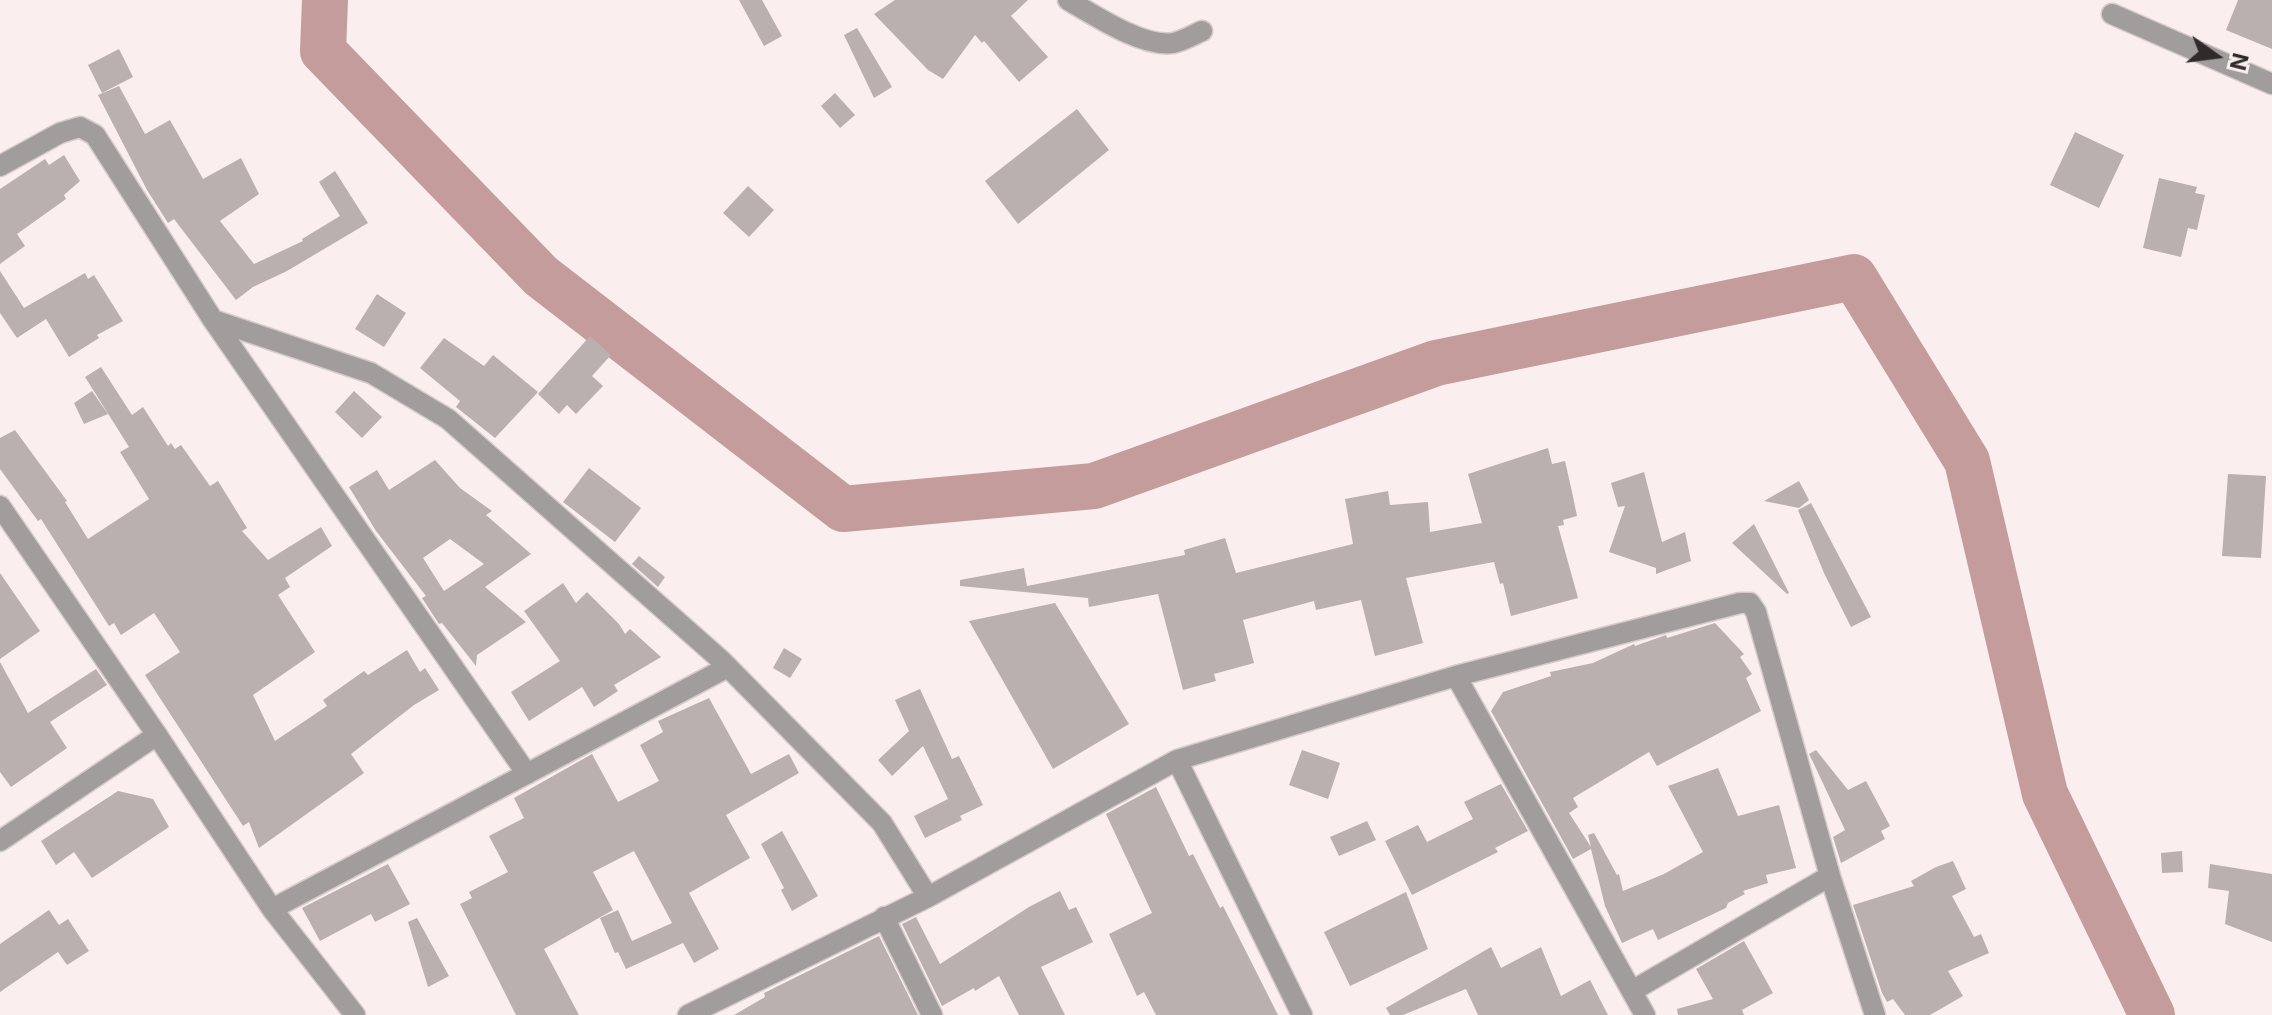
<!DOCTYPE html>
<style>
body{margin:0}
#map{position:relative;width:2272px;height:1015px;overflow:hidden;background:#faeeee;font-family:Inter,sans-serif}
canvas{display:block}
.north{position:absolute;left:2176px;top:16px;width:80px;height:80px;-webkit-text-stroke:6px #faeeee;paint-order:stroke;rotate:104deg;font-size:22px;font-weight:700;line-height:32px;text-align:center;color:#302b2b}
.north::after{content:'';display:block;margin:auto;width:28px;height:36px;background:#302b2b;clip-path:polygon(50% 0,100% 100%,50% 72%,0 100%)}
</style>
<div id="map">
<canvas width="2272" height="1015"></canvas>
<div class="north">N</div>
</div>
<script>
const g = document.querySelector('canvas').getContext('2d');
g.lineJoin = 'round';
function trace(path, color, width, dash) {
  g.strokeStyle = color;
  g.lineWidth = width;
  g.lineCap = dash ? 'butt' : 'round';
  g.setLineDash(dash || []);
  g.stroke(path);
}
function fill(path, color) {
  g.fillStyle = color;
  g.fill(path, 'evenodd');
}
trace(new Path2D(`
 M 325,0 L 323,51 L 541,276 L 843,509 L 1094,486 L 1436,363 L 1854,277 L 1967,461 L 2045,794 L 2152,1015`), '#c49c9c', 46);
fill(new Path2D(`
 M 739,0 L 762,0 L 782,36 L 764,46 Z
 M 895,0 L 1028,0 L 1011,16 L 1048,57 L 1019,82 L 984,41 L 982,43 L 975,35 L 943,79 L 928,70 L 874,14 Z
 M 2238,0 L 2272,0 L 2272,49 L 2226,30 Z
 M 857,28 L 892,87 L 874,98 L 844,35 Z
 M 119,49 L 133,77 L 102,93 L 88,65 Z
 M 119,86 L 145,134 L 170,120 L 203,179 L 241,158 L 259,194 L 220,221 L 254,264 L 303,241 L 302,239 L 340,216 L 319,182 L 335,171 L 368,223 L 287,271 L 253,287 L 236,300 L 174,219 L 168,223 L 147,190 L 98,95 Z
 M 835,93 L 855,115 L 840,128 L 821,106 Z
 M 1077,109 L 1109,150 L 1018,224 L 985,181 Z
 M 2075,132 L 2124,155 L 2099,208 L 2050,185 Z
 M 64,155 L 80,181 L 64,195 L 66,199 L 17,234 L 25,246 L 0,264 L 0,189 L 45,159 L 49,165 Z
 M 2159,178 L 2197,187 L 2195,193 L 2205,195 L 2197,230 L 2188,228 L 2181,257 L 2143,248 Z
 M 748,186 L 774,210 L 749,237 L 723,213 Z
 M 0,271 L 24,308 L 85,273 L 88,279 L 94,275 L 123,321 L 97,335 L 99,338 L 69,357 L 46,319 L 17,338 L 0,313 Z
 M 377,294 L 406,313 L 384,347 L 355,329 Z
 M 590,336 L 611,355 L 592,376 L 603,386 L 576,414 L 567,405 L 559,414 L 538,394 Z
 M 444,338 L 484,366 L 493,355 L 538,392 L 495,438 L 456,407 L 460,401 L 420,368 Z
 M 101,367 L 132,415 L 143,407 L 168,446 L 171,443 L 175,449 L 181,445 L 210,486 L 218,481 L 247,528 L 242,531 L 268,560 L 321,527 L 332,546 L 285,578 L 290,587 L 278,595 L 315,652 L 253,695 L 275,741 L 327,706 L 323,700 L 364,671 L 368,675 L 407,650 L 420,672 L 425,668 L 439,690 L 414,705 L 351,754 L 364,773 L 259,848 L 249,822 L 243,826 L 145,675 L 180,652 L 154,613 L 121,635 L 114,623 L 109,626 L 41,519 L 38,521 L 0,469 L 0,438 L 15,430 L 67,501 L 65,502 L 88,539 L 149,499 L 120,452 L 129,447 L 85,377 Z
 M 92,391 L 108,414 L 84,424 L 74,403 Z
 M 354,391 L 382,417 L 362,438 L 335,412 Z
 M 1548,448 L 1552,464 L 1565,461 L 1572,492 L 1577,516 L 1563,520 L 1564,525 L 1558,526 L 1578,598 L 1511,616 L 1503,583 L 1500,584 L 1494,562 L 1406,578 L 1423,643 L 1375,656 L 1361,600 L 1316,610 L 1314,601 L 1243,620 L 1254,663 L 1214,674 L 1216,681 L 1183,690 L 1158,594 L 1089,607 L 1088,598 L 960,586 L 960,580 L 1024,568 L 1027,586 L 1185,555 L 1184,550 L 1225,538 L 1236,573 L 1353,544 L 1345,499 L 1388,491 L 1390,505 L 1428,502 L 1430,532 L 1482,523 L 1468,474 Z
 M 435,460 L 460,488 L 492,511 L 486,515 L 531,554 L 485,587 L 526,622 L 477,655 L 476,666 L 442,623 L 439,624 L 422,598 L 426,596 L 376,531 L 349,487 L 377,470 L 389,490 ZM 450,539 L 484,564 L 444,591 L 423,558 Z
 M 589,468 L 641,508 L 615,542 L 563,502 Z
 M 1644,472 L 1662,542 L 1685,532 L 1691,561 L 1656,574 L 1656,568 L 1609,552 L 1625,506 L 1618,507 L 1611,483 Z
 M 2228,474 L 2266,476 L 2261,558 L 2222,556 Z
 M 1799,481 L 1809,500 L 1799,508 L 1764,501 Z
 M 1811,503 L 1871,617 L 1851,627 L 1824,573 L 1798,510 Z
 M 1754,524 L 1789,593 L 1787,594 L 1732,543 Z
 M 639,556 L 665,577 L 658,587 L 632,564 Z
 M 0,573 L 40,631 L 0,659 Z
 M 563,583 L 576,603 L 587,592 L 619,624 L 625,634 L 630,629 L 661,657 L 614,685 L 618,691 L 594,707 L 582,687 L 529,721 L 511,692 L 560,661 L 524,611 Z
 M 1055,603 L 1129,724 L 1053,769 L 969,621 Z
 M 1715,623 L 1744,654 L 1740,657 L 1752,674 L 1746,678 L 1761,711 L 1657,766 L 1649,752 L 1573,798 L 1578,807 L 1569,813 L 1591,847 L 1588,835 L 1594,833 L 1617,875 L 1619,874 L 1623,891 L 1664,874 L 1703,852 L 1668,786 L 1718,768 L 1738,816 L 1779,805 L 1796,868 L 1766,875 L 1768,883 L 1743,891 L 1745,894 L 1728,903 L 1726,908 L 1658,940 L 1653,929 L 1622,943 L 1605,906 L 1591,849 L 1573,859 L 1491,711 L 1503,692 L 1551,676 L 1550,672 L 1593,663 L 1634,644 L 1635,646 L 1666,635 L 1667,638 Z
 M 784,648 L 802,659 L 790,678 L 773,668 Z
 M 0,662 L 28,713 L 96,669 L 107,685 L 50,722 L 67,748 L 11,787 L 0,772 Z
 M 920,689 L 952,759 L 959,756 L 983,805 L 960,816 L 962,820 L 925,838 L 914,816 L 948,799 L 923,746 L 892,776 L 878,760 L 909,731 L 895,700 Z
 M 709,698 L 751,774 L 789,754 L 799,773 L 726,815 L 750,858 L 689,893 L 719,949 L 694,963 L 683,943 L 626,969 L 618,952 L 615,953 L 600,918 L 618,910 L 632,941 L 672,923 L 634,851 L 593,872 L 613,910 L 544,949 L 579,1015 L 516,1015 L 460,904 L 472,898 L 469,892 L 508,872 L 489,836 L 524,818 L 514,798 L 592,754 L 618,802 L 659,781 L 640,745 L 663,732 L 658,721 Z
 M 1302,750 L 1340,763 L 1328,799 L 1289,785 Z
 M 1816,750 L 1848,790 L 1866,781 L 1890,826 L 1881,831 L 1885,839 L 1841,863 L 1833,837 L 1845,830 L 1811,758 L 1809,754 Z
 M 1501,784 L 1528,831 L 1495,848 L 1498,852 L 1412,895 L 1385,841 L 1418,825 L 1427,842 L 1473,819 L 1464,802 Z
 M 1156,787 L 1189,856 L 1193,854 L 1220,908 L 1223,906 L 1278,1015 L 1156,1015 L 1144,992 L 1137,996 L 1109,934 L 1152,913 L 1106,814 Z
 M 118,791 L 153,799 L 169,827 L 92,878 L 74,852 L 56,865 L 41,841 Z
 M 1367,821 L 1376,840 L 1339,856 L 1330,837 Z
 M 782,831 L 818,896 L 792,911 L 781,890 L 784,888 L 761,844 Z
 M 2182,851 L 2183,872 L 2162,873 L 2161,853 Z
 M 1953,861 L 1966,889 L 1952,896 L 1974,937 L 1981,934 L 1989,953 L 1948,971 L 1963,996 L 1930,1015 L 1905,1015 L 1893,999 L 1887,1002 L 1882,993 L 1853,905 L 1914,886 L 1911,881 L 1936,867 Z
 M 388,864 L 410,904 L 375,922 L 371,914 L 320,941 L 302,908 Z
 M 2210,864 L 2272,874 L 2272,942 L 2225,924 L 2229,891 L 2208,888 Z
 M 1060,891 L 1069,910 L 1076,907 L 1093,942 L 1041,967 L 1065,1015 L 1019,1015 L 999,976 L 975,991 L 974,988 L 942,1006 L 902,924 L 916,917 L 940,964 L 1029,907 Z
 M 1406,892 L 1428,949 L 1350,986 L 1324,932 Z
 M 49,910 L 59,925 L 68,919 L 89,951 L 67,965 L 58,952 L 0,992 L 0,944 Z
 M 417,918 L 449,976 L 428,987 L 408,922 Z
 M 879,936 L 918,1015 L 734,1015 L 765,997 L 764,993 Z
 M 1744,941 L 1773,993 L 1742,1010 L 1744,1015 L 1678,1015 L 1677,1009 L 1713,999 L 1696,969 Z
 M 1491,947 L 1501,968 L 1541,947 L 1561,996 L 1590,980 L 1608,1015 L 1478,1015 L 1466,989 L 1403,1015 L 1390,1015 L 1386,1008 Z`), '#bbb0b0');
const minor = new Path2D(`
 M 1068,0 C 1094,15 1143,48 1173,43 C 1183,41 1193,35 1202,31
 M 2112,14 L 2272,84
 M 0,166 L 60,133 L 80,127 L 95,135 L 213,320 L 527,774
 M 213,320 L 371,373 L 448,419 L 721,660 L 882,823 L 928,897
 M 0,506 L 157,735 L 272,909 L 355,1015
 M 1456,676 L 1645,1015
 M 1177,760 L 1302,1015
 M 0,841 L 157,735
 M 272,909 L 728,667
 M 884,917 L 932,1015
 M 1632,991 L 1830,876
 M 688,1015 L 928,897 L 1177,760 L 1456,676 L 1740,603 L 1750,603 L 1756,612 L 1830,876 L 1875,1015`);
trace(minor, '#d6cbcb', 23);
trace(minor, '#a29d9d', 20);
</script>
